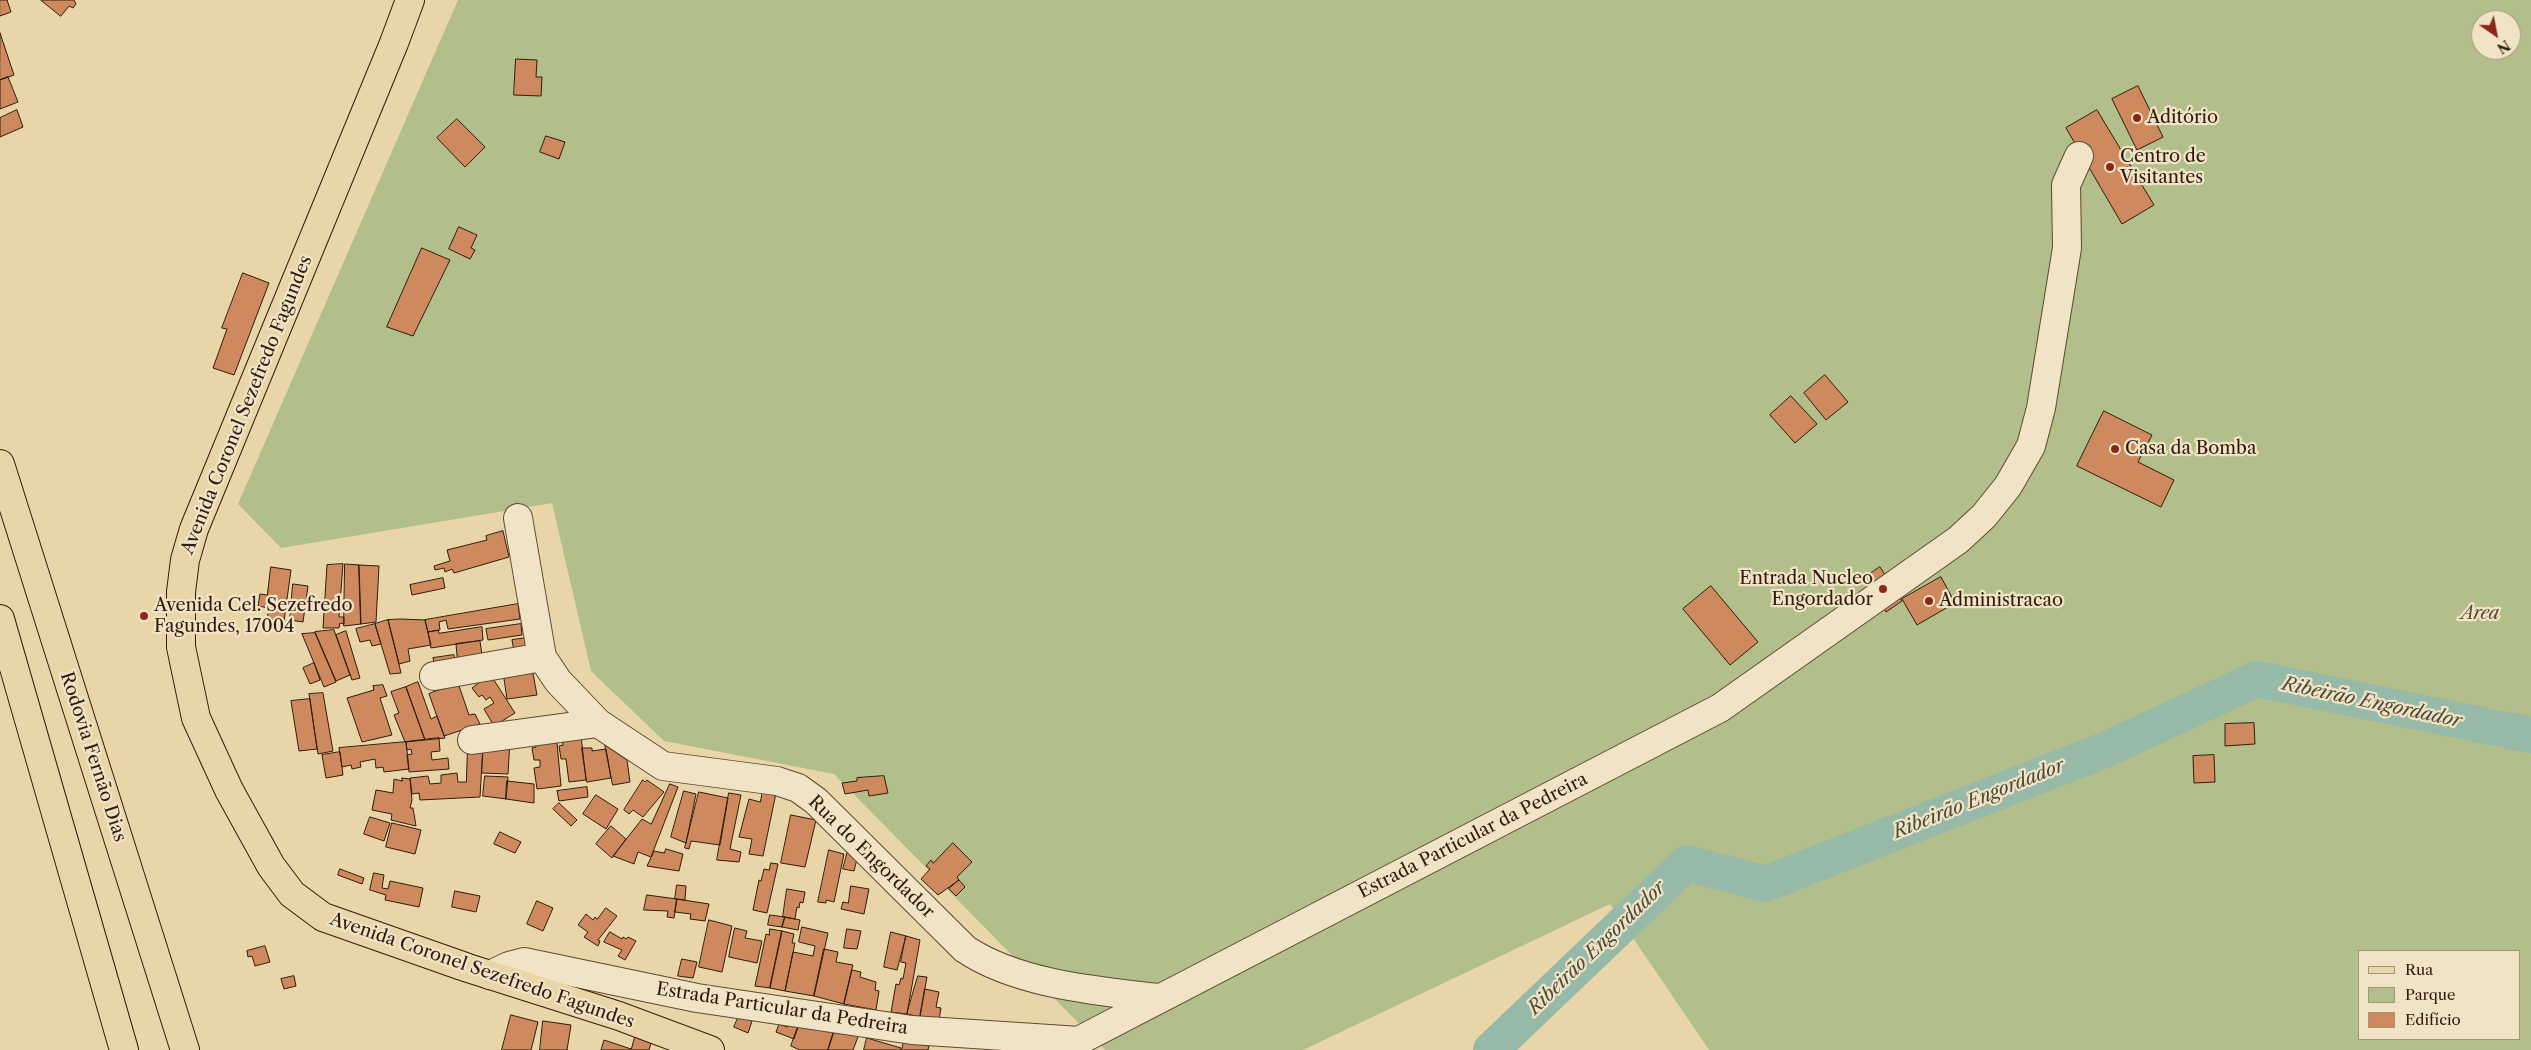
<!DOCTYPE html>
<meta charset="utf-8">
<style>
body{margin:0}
#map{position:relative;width:2531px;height:1050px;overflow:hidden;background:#e9d6a8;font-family:"Libre Caslon Text",serif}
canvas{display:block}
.legend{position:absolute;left:2358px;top:950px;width:162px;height:90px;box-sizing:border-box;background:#f1e4c6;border:1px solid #a4947c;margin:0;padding:6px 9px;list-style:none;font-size:15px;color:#301c0c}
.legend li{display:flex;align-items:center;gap:10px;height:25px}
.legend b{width:25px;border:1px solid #a4947c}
.north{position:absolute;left:2471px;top:10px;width:50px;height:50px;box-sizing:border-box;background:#f1e4c6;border:1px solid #a4947c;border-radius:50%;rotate:147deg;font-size:14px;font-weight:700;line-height:20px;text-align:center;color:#301c0c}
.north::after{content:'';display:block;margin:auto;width:18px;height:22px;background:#8f2418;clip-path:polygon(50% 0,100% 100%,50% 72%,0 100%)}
</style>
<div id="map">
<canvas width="2531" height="1050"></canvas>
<ul class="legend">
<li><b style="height:6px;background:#e9d6a8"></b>Rua</li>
<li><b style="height:14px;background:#b2bf8b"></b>Parque</li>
<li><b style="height:14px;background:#ce8a5e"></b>Edifício</li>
</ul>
<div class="north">N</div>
</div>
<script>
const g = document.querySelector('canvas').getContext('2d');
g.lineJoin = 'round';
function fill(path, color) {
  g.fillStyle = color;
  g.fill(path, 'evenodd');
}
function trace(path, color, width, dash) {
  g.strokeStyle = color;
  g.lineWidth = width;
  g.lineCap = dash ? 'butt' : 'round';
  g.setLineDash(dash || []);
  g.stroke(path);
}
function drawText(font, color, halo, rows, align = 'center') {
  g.font = font + ' "Libre Caslon Text",serif';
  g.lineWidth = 4.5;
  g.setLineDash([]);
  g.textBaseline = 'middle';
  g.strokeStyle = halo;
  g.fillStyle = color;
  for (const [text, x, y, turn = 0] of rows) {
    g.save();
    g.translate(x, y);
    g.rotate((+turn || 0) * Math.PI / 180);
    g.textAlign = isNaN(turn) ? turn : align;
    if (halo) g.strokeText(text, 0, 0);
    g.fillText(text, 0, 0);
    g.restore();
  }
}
fill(new Path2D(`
 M 458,0 L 2531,0 L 2531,1050 L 1709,1050 L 1610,904 L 1303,1050 L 1105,1050 L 834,774 L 664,741 L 591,671 L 552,503 L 281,548 L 238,504 ZM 2481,20 L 2511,20 L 2511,50 L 2481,50 ZM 2360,951 L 2520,951 L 2520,1039 L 2360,1039 Z`), '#b2bf8b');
trace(new Path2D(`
 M 1491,1050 L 1687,863 L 1765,884 L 2107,749 L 2257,679 L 2531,735`), '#97b9a8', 36);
const building = new Path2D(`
 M 0,0 L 7,0 L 11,12 L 0,16 Z
 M 41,0 L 74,0 L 76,4 L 73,8 L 69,6 L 61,16 Z
 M 0,33 L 14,75 L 0,80 Z
 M 516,59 L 537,60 L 536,77 L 542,77 L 541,96 L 514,95 Z
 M 8,77 L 18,102 L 0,109 L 0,80 Z
 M 2138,86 L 2163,137 L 2137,150 L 2112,99 Z
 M 17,110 L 23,127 L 0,137 L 0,118 Z
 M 2097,110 L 2154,205 L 2122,224 L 2066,128 Z
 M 457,119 L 485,147 L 465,167 L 437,138 Z
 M 546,136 L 565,142 L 559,159 L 540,152 Z
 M 459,227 L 477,235 L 471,248 L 475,250 L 470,259 L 449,249 Z
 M 422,248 L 450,260 L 413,336 L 387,327 Z
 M 243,273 L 269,283 L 234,375 L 213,368 L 227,329 L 222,328 Z
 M 1825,375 L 1848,402 L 1826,420 L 1804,393 Z
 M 1791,396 L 1817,424 L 1795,443 L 1770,415 Z
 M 2104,411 L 2152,435 L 2138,462 L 2174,480 L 2161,507 L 2077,466 Z
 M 503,531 L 509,557 L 454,573 L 452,569 L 445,572 L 444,568 L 435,570 L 434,566 L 450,561 L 447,550 L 487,540 L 486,536 Z
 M 343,564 L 339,617 L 344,617 L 344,624 L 340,623 L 339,628 L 323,628 L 327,565 Z
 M 345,564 L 359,565 L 361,624 L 344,626 Z
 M 359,565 L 379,566 L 376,622 L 361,624 Z
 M 271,567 L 291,570 L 284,621 L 267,619 L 269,608 L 258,606 L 260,594 L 267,595 Z
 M 1880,567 L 1902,601 L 1886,612 L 1864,578 Z
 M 1941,577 L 1955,603 L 1917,625 L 1902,599 Z
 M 443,578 L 445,588 L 412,595 L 410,585 Z
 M 293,584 L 308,586 L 303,622 L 290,620 Z
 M 1711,586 L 1758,642 L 1730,665 L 1683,609 Z
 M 518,604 L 520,619 L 448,629 L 446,620 L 439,622 L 440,630 L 428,632 L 425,620 Z
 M 401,619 L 425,620 L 431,645 L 408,649 L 410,661 L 399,664 L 388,620 Z
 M 388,620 L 397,656 L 401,673 L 390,674 L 375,624 Z
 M 375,624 L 381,644 L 372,646 L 370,640 L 360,642 L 356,629 Z
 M 521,624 L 522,635 L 488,640 L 486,629 Z
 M 482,627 L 483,640 L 431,648 L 428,632 L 438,630 L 439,633 Z
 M 334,630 L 350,675 L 336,681 L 315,632 Z
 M 346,631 L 360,678 L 352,680 L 336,635 Z
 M 315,633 L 336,682 L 324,687 L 302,634 Z
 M 527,638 L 531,655 L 515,657 L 512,640 Z
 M 480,641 L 483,662 L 458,666 L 456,644 Z
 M 454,655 L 456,665 L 435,667 L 433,658 Z
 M 314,663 L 320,680 L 310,684 L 303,668 Z
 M 532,668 L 537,695 L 507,699 L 503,672 Z
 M 490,674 L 515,713 L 494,726 L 484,709 L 494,703 L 490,697 L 486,700 L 482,695 L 479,697 L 472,688 L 480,682 L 476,676 Z
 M 418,682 L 431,719 L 437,716 L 445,738 L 425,740 L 406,687 Z
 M 458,683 L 469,715 L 475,714 L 480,724 L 444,736 L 429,694 Z
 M 383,685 L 387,696 L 380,698 L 392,735 L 362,742 L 347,698 L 374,690 L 373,686 Z
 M 406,687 L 412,704 L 425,740 L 405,742 L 394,715 L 399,713 L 391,692 Z
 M 323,693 L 333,751 L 318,754 L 309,694 Z
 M 310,699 L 317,749 L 299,751 L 291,701 Z
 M 2254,723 L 2255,744 L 2225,746 L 2225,724 Z
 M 580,727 L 586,780 L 569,782 L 566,759 L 561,759 L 559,746 L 563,745 L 561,728 Z
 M 556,732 L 561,786 L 537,789 L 534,768 L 540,767 L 540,760 L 534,760 L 532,748 L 536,747 L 535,735 Z
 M 439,738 L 440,751 L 431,752 L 432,760 L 448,758 L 449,769 L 409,772 L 407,755 L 412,754 L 411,749 L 407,750 L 406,742 Z
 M 484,739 L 510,740 L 508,774 L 482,773 Z
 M 406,742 L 409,769 L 384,772 L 383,767 L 376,768 L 375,759 L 360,762 L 361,767 L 352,769 L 351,765 L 342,767 L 339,748 Z
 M 605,745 L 627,760 L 630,782 L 613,785 Z
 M 468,746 L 483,746 L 480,797 L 420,800 L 419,793 L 412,794 L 410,778 L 428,776 L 430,784 L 441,783 L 441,775 L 457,773 L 458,782 L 466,782 Z
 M 582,748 L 592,748 L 592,751 L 606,749 L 611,778 L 587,782 Z
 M 340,752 L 343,775 L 326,778 L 322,755 Z
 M 2214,755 L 2215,782 L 2194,783 L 2193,756 Z
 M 485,776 L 508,777 L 506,799 L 483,796 Z
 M 884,776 L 888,793 L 869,796 L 868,790 L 845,794 L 842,783 L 857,781 L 857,778 Z
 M 402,778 L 410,779 L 412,800 L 410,808 L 413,808 L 416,826 L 391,820 L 392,814 L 372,810 L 376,790 L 393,793 L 394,779 L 402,781 Z
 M 643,780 L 645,782 L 647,780 L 664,792 L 643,817 L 633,810 L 629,814 L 624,810 Z
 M 507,781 L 534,784 L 534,803 L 506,799 Z
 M 670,784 L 678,787 L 651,857 L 638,852 L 634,864 L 613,856 L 642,819 L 651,824 Z
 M 587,787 L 588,797 L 559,801 L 557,791 Z
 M 763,790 L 776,793 L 763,856 L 749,854 L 752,839 L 739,837 L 749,799 L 760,802 Z
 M 684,791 L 696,794 L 686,843 L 671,837 Z
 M 699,792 L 728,798 L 720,845 L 691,841 L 689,849 L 685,848 Z
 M 729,793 L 741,795 L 730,849 L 741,852 L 739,862 L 717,860 Z
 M 596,795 L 618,809 L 606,829 L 583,814 Z
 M 559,803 L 577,820 L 571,826 L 553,809 Z
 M 791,815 L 816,820 L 805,867 L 781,863 Z
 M 370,817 L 390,823 L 384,841 L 364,834 Z
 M 392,823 L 421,830 L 415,854 L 386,847 Z
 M 611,826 L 626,839 L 612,858 L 596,844 Z
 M 500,832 L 521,842 L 515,853 L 494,844 Z
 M 850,843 L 859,851 L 854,871 L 843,869 Z
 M 953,843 L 972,862 L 957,877 L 959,880 L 938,895 L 921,879 L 930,869 L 926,866 L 931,860 L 933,863 Z
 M 666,849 L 683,854 L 679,871 L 647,866 L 654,851 L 664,853 Z
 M 829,850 L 844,854 L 834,902 L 826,900 L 826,903 L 818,902 Z
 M 771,863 L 778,864 L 767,913 L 753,910 L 759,880 L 761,881 L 764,869 L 769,870 Z
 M 340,869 L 364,878 L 362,884 L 338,875 Z
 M 374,873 L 384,875 L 382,888 L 388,889 L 390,881 L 423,888 L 419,907 L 385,900 L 386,895 L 370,890 Z
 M 959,880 L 965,887 L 956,896 L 949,889 Z
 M 677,885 L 686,886 L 685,900 L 675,899 Z
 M 851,886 L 869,889 L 864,914 L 841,909 L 843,902 L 848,903 Z
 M 787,889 L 805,892 L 803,903 L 800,902 L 799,908 L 797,907 L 795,919 L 783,917 Z
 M 455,891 L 480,896 L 476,912 L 452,907 Z
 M 647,895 L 677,899 L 674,918 L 667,917 L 668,911 L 644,910 Z
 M 677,899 L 709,904 L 705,921 L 690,919 L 691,914 L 675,912 Z
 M 537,901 L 553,908 L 543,931 L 527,924 Z
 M 606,908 L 617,916 L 598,940 L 600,941 L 598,946 L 584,937 L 588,932 L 578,925 L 586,914 L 593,920 L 595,917 L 597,919 Z
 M 770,915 L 785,917 L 782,927 L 768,925 Z
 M 785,917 L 800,920 L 798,930 L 782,927 Z
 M 709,920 L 732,926 L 722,972 L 699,967 Z
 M 802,927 L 828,933 L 814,996 L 785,991 L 793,952 L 813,956 L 815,946 L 799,942 Z
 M 735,928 L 747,931 L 745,938 L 762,941 L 757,963 L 729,957 Z
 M 770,929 L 782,931 L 770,988 L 755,986 L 766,934 L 769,935 Z
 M 847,929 L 861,931 L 857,949 L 844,948 Z
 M 782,931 L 794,934 L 792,943 L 795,943 L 785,991 L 770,988 Z
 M 610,932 L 622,939 L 623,937 L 626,939 L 628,937 L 636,941 L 625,960 L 618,956 L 622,950 L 604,942 Z
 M 891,932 L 906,936 L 897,970 L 884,967 Z
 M 906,936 L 920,940 L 907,1014 L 891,1012 L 896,984 L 899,985 L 901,978 L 903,979 L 906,963 L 901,962 Z
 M 265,946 L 270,962 L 255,966 L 252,956 L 248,957 L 247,951 Z
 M 824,949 L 838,952 L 836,962 L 853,965 L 844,1004 L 814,996 Z
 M 682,959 L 697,962 L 693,978 L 678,976 Z
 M 852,970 L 861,972 L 860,977 L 876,982 L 875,990 L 879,991 L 876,1010 L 844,1004 Z
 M 294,976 L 296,986 L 284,989 L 281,979 Z
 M 918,976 L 927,977 L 920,1017 L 907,1014 Z
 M 925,989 L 939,992 L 936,1007 L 941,1008 L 939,1020 L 920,1017 Z
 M 511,1015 L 538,1022 L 531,1050 L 502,1050 Z
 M 739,1016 L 752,1021 L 748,1033 L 734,1027 Z
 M 790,1018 L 800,1021 L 794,1039 L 776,1032 L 779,1024 L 787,1027 Z
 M 801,1019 L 835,1028 L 828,1050 L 800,1050 L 791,1046 Z
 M 543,1021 L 571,1025 L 567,1050 L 540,1050 Z
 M 835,1028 L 859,1034 L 853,1050 L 828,1050 Z
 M 635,1037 L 651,1043 L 649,1050 L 601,1050 L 604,1040 L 631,1049 Z
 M 867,1038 L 901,1048 L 900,1050 L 864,1050 Z
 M 904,1041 L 929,1046 L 928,1050 L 902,1050 Z`);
fill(building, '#ce8a5e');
trace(building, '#301c0c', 1);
const minor = new Path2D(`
 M 518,518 L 542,657 L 558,681 L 598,723 L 663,766 L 777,781 L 798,788 L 816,801 L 965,949 C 1017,984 1097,991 1158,998
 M 434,676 L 542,657
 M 472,740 L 598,723
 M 490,975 L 509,966 L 524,962 L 697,998 L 912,1030 L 1080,1041
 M 1061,1050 L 1720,708 L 1958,540 L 1984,516 L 2008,486 L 2031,446 L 2041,408 L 2067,248 L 2066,185 L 2079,156`);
const major = new Path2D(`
 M 410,0 L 394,43 L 194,529 L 185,560 L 181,592 L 181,647 L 196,718 L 229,790 L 271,866 L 292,894 L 323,917 L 468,968 L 619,1016 L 710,1050`);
const highway = new Path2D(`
 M 0,464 L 185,1050
 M 0,619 L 124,1050`);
trace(minor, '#5e4a33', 30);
trace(major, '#301c0c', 30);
trace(highway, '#301c0c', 30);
trace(minor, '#f1e4c6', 28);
trace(major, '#e9d6a8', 28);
trace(highway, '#e9d6a8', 28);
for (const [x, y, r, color] of [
 [2137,118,5,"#8f2418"],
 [2110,167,5,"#8f2418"],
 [2115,449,5,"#8f2418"],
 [1883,589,5,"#8f2418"],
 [1929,601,5,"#8f2418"],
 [144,616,5,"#8f2418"]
]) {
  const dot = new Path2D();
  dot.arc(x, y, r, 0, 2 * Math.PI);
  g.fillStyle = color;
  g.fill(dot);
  trace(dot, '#f1e4c6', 2);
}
drawText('18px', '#301c0c', '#f1e4c6', [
 ["Aditório",2147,118],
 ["Centro de",2120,157],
 ["Visitantes",2120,178],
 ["Casa da Bomba",2125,449],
 ["Entrada Nucleo",1873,579,"right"],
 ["Engordador",1873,600,"right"],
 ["Administracao",1939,601],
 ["Avenida Cel. Sezefredo",154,606],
 ["Fagundes, 17004",154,627]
], 'left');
drawText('18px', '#301c0c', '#f1e4c6', [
 ["Avenida Coronel Sezefredo Fagundes",247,405,-68],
 ["Rodovia Fernão Dias",93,757,72],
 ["Estrada Particular da Pedreira",1473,836,-27],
 ["Rua do Engordador",871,857,44],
 ["Avenida Coronel Sezefredo Fagundes",482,971,19],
 ["Estrada Particular da Pedreira",782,1009,9]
]);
drawText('italic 18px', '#574d32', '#f1e4c6', [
 ["Area",2480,614]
]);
drawText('italic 19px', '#4f4b3b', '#f1e4c6', [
 ["Ribeirão Engordador",2372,703,12],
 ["Ribeirão Engordador",1979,799,-22],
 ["Ribeirão Engordador",1597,948,-44]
]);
</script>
